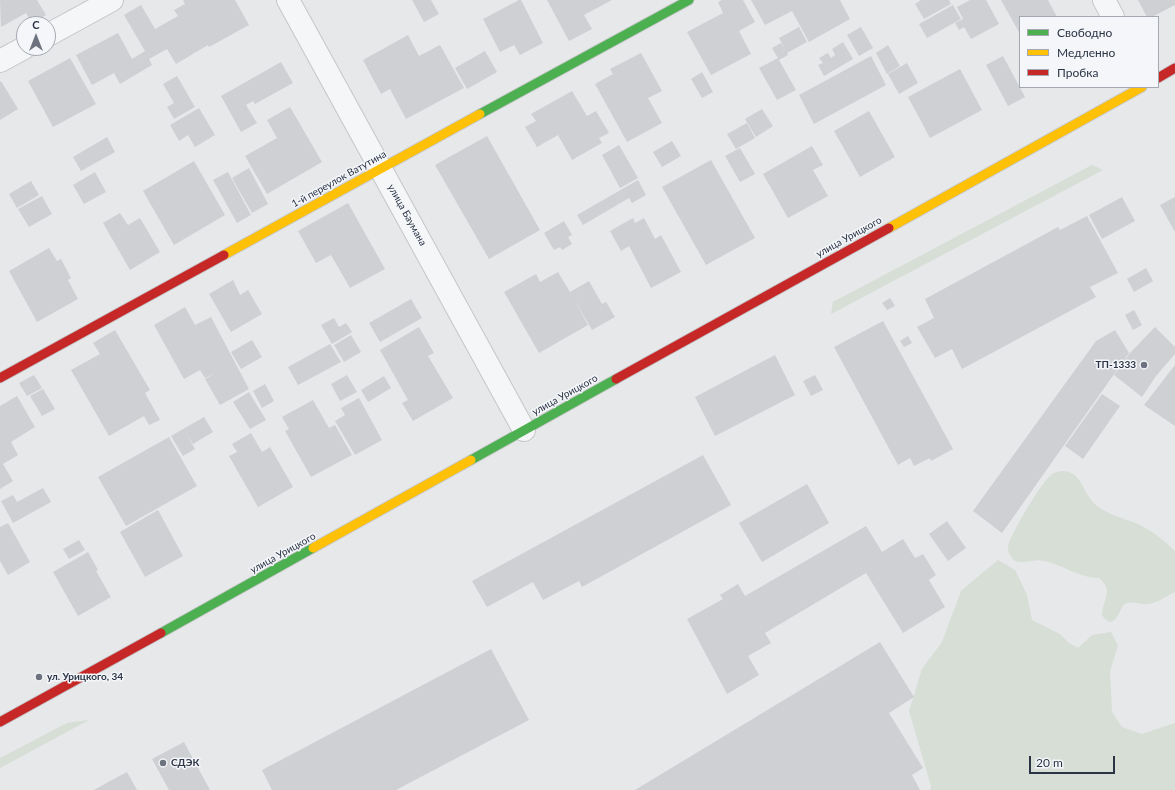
<!DOCTYPE html>
<meta charset="utf-8">
<style>
body{margin:0}
#map{position:relative;width:1175px;height:790px;overflow:hidden;background:#e6e8ea;font-family:Lato,sans-serif}
canvas{display:block}
.legend{position:absolute;left:1019px;top:16px;width:140px;height:72px;box-sizing:border-box;background:#f4f6f9;border:1px solid #a4a8b1;margin:0;padding:5px 7px;list-style:none;font-size:12px;color:#2b3445}
.legend li{display:flex;align-items:center;gap:8px;height:20px}
.legend b{width:20px;border:1px solid #a4a8b1}
.north{position:absolute;left:16px;top:16px;width:40px;height:40px;box-sizing:border-box;background:#f4f6f9;border:1px solid #a4a8b1;border-radius:50%;rotate:0deg;font-size:11px;font-weight:700;line-height:16px;text-align:center;color:#2b3445}
.north::after{content:'';display:block;margin:auto;width:14px;height:18px;background:#6c737f;clip-path:polygon(50% 0,100% 100%,50% 72%,0 100%)}
.scale{position:absolute;left:1029px;top:756px;width:86px;height:18px;box-sizing:border-box;border:2px solid #2b3445;border-top:0;padding-left:5px;font-size:12px;line-height:14px;white-space:nowrap;color:#2b3445;-webkit-text-stroke:3px #f4f6f9;paint-order:stroke}
</style>
<div id="map">
<canvas width="1175" height="790"></canvas>
<ul class="legend">
<li><b style="height:5px;background:#4caf50"></b>Свободно</li>
<li><b style="height:5px;background:#ffc107"></b>Медленно</li>
<li><b style="height:5px;background:#c62828"></b>Пробка</li>
</ul>
<div class="north">С</div>
<div class="scale">20 m</div>
</div>
<script>
const g = document.querySelector('canvas').getContext('2d');
g.lineJoin = 'round';
function fill(path, color) {
  g.fillStyle = color;
  g.fill(path, 'evenodd');
}
function trace(path, color, width, dash) {
  g.strokeStyle = color;
  g.lineWidth = width;
  g.lineCap = dash ? 'butt' : 'round';
  g.setLineDash(dash || []);
  g.stroke(path);
}
function drawText(font, color, halo, rows, align = 'center') {
  g.font = font + ' Lato,sans-serif';
  g.lineWidth = 3;
  g.setLineDash([]);
  g.textBaseline = 'middle';
  g.strokeStyle = halo;
  g.fillStyle = color;
  for (const [text, x, y, turn = 0] of rows) {
    g.save();
    g.translate(x, y);
    g.rotate((+turn || 0) * Math.PI / 180);
    g.textAlign = isNaN(turn) ? turn : align;
    if (halo) g.strokeText(text, 0, 0);
    g.fillText(text, 0, 0);
    g.restore();
  }
}
fill(new Path2D(`
 M 1092,165 L 1103,170 L 831,314 L 833,302 Z
 M 1061,471 C 1082,470 1082,493 1096,505 C 1107,515 1124,518 1138,524 C 1151,530 1164,540 1175,551 L 1175,592 C 1166,596 1159,602 1149,604 C 1140,605 1134,600 1124,604 C 1118,613 1114,632 1102,615 C 1103,600 1114,590 1099,578 C 1076,577 1064,565 1044,561 C 1034,558 1019,567 1012,558 C 1009,555 1008,551 1008,547 C 1009,537 1041,483 1050,476 C 1052,473 1057,472 1061,471 Z
 M 998,560 L 1015,570 L 1027,595 L 1032,620 L 1060,634 L 1069,643 L 1078,648 L 1092,635 L 1111,632 L 1118,646 L 1110,671 L 1112,712 L 1122,727 L 1142,734 L 1175,723 L 1175,790 L 930,790 L 931,786 L 909,711 L 922,669 L 942,642 L 961,591 Z
 M 89,720 L 0,768 L 0,758 L 67,723 Z`), '#d6ded6');
fill(new Path2D(`
 M 0,0 L 37,0 L 46,15 L 32,24 L 26,13 L 1,27 Z
 M 183,0 L 235,0 L 249,25 L 209,47 L 208,45 L 176,64 L 167,49 L 149,59 L 152,65 L 120,84 L 114,73 L 92,85 L 76,55 L 118,33 L 132,59 L 145,51 L 124,15 L 141,5 L 155,29 L 178,16 L 174,10 L 185,4 Z
 M 412,0 L 431,0 L 439,14 L 424,22 Z
 M 519,0 L 521,0 L 543,43 L 520,55 L 514,45 L 500,52 L 483,19 Z
 M 547,0 L 612,0 L 584,15 L 592,29 L 569,41 Z
 M 722,0 L 743,0 L 755,22 L 739,31 L 751,54 L 711,75 L 687,32 L 723,13 L 718,2 Z
 M 751,0 L 840,0 L 850,19 L 809,42 L 792,11 L 765,25 Z
 M 921,0 L 949,0 L 951,4 L 924,19 L 915,4 Z
 M 970,0 L 986,0 L 999,24 L 971,39 L 964,27 L 959,30 L 955,23 L 963,19 L 957,7 Z
 M 1001,0 L 1048,0 L 1057,17 L 1020,17 L 1020,34 Z
 M 1138,0 L 1175,0 L 1175,5 L 1152,17 L 1147,17 Z
 M 953,5 L 961,19 L 927,38 L 919,24 Z
 M 799,27 L 807,42 L 787,53 L 788,55 L 779,60 L 796,90 L 777,100 L 759,68 L 778,58 L 772,48 L 781,43 L 785,49 L 779,38 Z
 M 861,27 L 873,48 L 859,56 L 847,35 Z
 M 408,35 L 419,56 L 440,45 L 464,88 L 406,119 L 390,89 L 381,94 L 363,60 Z
 M 843,42 L 853,59 L 824,76 L 818,65 L 823,63 L 819,58 L 828,53 L 831,58 L 835,55 L 832,49 Z
 M 888,45 L 900,66 L 887,74 L 876,53 Z
 M 485,51 L 497,72 L 467,89 L 455,68 Z
 M 641,53 L 662,91 L 648,98 L 662,123 L 627,142 L 595,84 L 613,74 L 610,69 Z
 M 871,56 L 886,85 L 814,124 L 799,95 Z
 M 1003,56 L 1025,97 L 1008,106 L 986,65 Z
 M 70,58 L 96,104 L 53,127 L 28,81 Z
 M 281,62 L 293,83 L 255,104 L 253,101 L 246,105 L 257,123 L 241,132 L 221,96 Z
 M 907,63 L 918,83 L 899,94 L 888,74 Z
 M 960,69 L 982,110 L 930,138 L 908,97 Z
 M 702,72 L 713,92 L 702,98 L 691,79 Z
 M 177,76 L 195,107 L 174,119 L 167,107 L 174,103 L 163,84 Z
 M 1,81 L 18,109 L 0,120 L 0,82 Z
 M 572,91 L 587,116 L 596,111 L 609,133 L 599,138 L 602,143 L 572,160 L 558,135 L 537,147 L 525,127 L 536,121 L 531,114 Z
 M 290,107 L 322,162 L 267,194 L 245,156 L 277,138 L 267,120 Z
 M 199,108 L 215,135 L 195,147 L 188,135 L 179,141 L 170,125 Z
 M 762,109 L 773,126 L 756,137 L 745,119 Z
 M 869,111 L 895,157 L 860,177 L 834,131 Z
 M 747,123 L 755,138 L 736,149 L 727,134 Z
 M 487,136 L 540,230 L 489,259 L 435,165 Z
 M 107,137 L 115,152 L 81,171 L 73,157 Z
 M 672,141 L 681,156 L 662,167 L 653,152 Z
 M 619,145 L 638,178 L 620,188 L 602,155 Z
 M 812,146 L 823,165 L 813,170 L 828,196 L 788,218 L 763,174 Z
 M 740,148 L 755,174 L 740,182 L 725,156 Z
 M 711,160 L 755,238 L 706,265 L 662,187 Z
 M 194,161 L 225,215 L 174,245 L 143,191 Z
 M 249,168 L 268,204 L 252,213 L 232,178 Z
 M 95,172 L 106,192 L 84,204 L 73,185 Z
 M 228,172 L 251,215 L 237,223 L 213,180 Z
 M 638,180 L 646,195 L 632,203 L 629,198 L 583,225 L 577,215 Z
 M 31,181 L 39,195 L 17,208 L 9,194 Z
 M 42,196 L 52,214 L 29,227 L 18,209 Z
 M 1122,197 L 1135,221 L 1102,239 L 1089,215 Z
 M 1175,197 L 1175,232 L 1160,205 Z
 M 348,203 L 385,269 L 350,288 L 331,255 L 316,263 L 298,231 Z
 M 120,213 L 128,225 L 140,218 L 160,252 L 130,270 L 103,223 Z
 M 1087,216 L 1118,273 L 1090,287 L 1096,297 L 962,369 L 952,349 L 935,358 L 917,327 L 934,318 L 925,299 L 1058,227 L 1060,230 Z
 M 633,218 L 635,223 L 644,218 L 655,239 L 661,235 L 681,272 L 651,288 L 629,246 L 621,251 L 610,231 Z
 M 564,221 L 572,235 L 568,237 L 572,244 L 562,250 L 560,247 L 554,250 L 544,233 Z
 M 49,248 L 57,261 L 61,259 L 71,278 L 68,280 L 78,299 L 37,322 L 9,271 Z
 M 1146,268 L 1153,281 L 1134,292 L 1127,279 Z
 M 558,272 L 570,292 L 589,281 L 602,304 L 606,302 L 615,317 L 592,330 L 574,299 L 588,325 L 539,353 L 504,292 L 536,274 L 540,282 Z
 M 233,280 L 240,295 L 248,290 L 262,314 L 231,332 L 209,294 Z
 M 890,298 L 895,306 L 887,310 L 882,303 Z
 M 411,299 L 422,318 L 380,342 L 369,323 Z
 M 185,307 L 195,325 L 211,317 L 249,389 L 220,405 L 205,379 L 215,373 L 205,378 L 200,370 L 184,379 L 154,325 Z
 M 1134,310 L 1142,325 L 1133,330 L 1125,315 Z
 M 334,318 L 339,327 L 346,323 L 352,332 L 332,344 L 321,325 Z
 M 883,321 L 953,449 L 931,461 L 930,458 L 914,466 L 910,458 L 898,465 L 834,347 Z
 M 419,327 L 434,353 L 428,356 L 453,398 L 413,421 L 402,403 L 408,400 L 380,350 Z
 M 1155,327 L 1175,347 L 1175,354 L 1156,376 L 1142,397 L 1114,375 L 1130,353 Z
 M 115,330 L 150,390 L 145,393 L 160,420 L 149,425 L 144,416 L 109,436 L 71,370 L 100,354 L 93,343 Z
 M 1115,330 L 1129,353 L 1002,533 L 973,511 L 1096,341 Z
 M 351,335 L 361,352 L 344,362 L 334,345 Z
 M 908,336 L 912,343 L 904,347 L 900,341 Z
 M 252,340 L 262,357 L 241,369 L 231,352 Z
 M 330,344 L 341,362 L 298,385 L 288,367 Z
 M 775,355 L 795,395 L 715,436 L 695,397 Z
 M 1175,365 L 1175,426 L 1144,405 Z
 M 34,375 L 42,388 L 27,396 L 19,383 Z
 M 347,375 L 357,392 L 340,401 L 331,384 Z
 M 815,375 L 823,390 L 811,396 L 803,381 Z
 M 384,376 L 391,388 L 368,402 L 361,390 Z
 M 265,384 L 274,401 L 262,408 L 253,391 Z
 M 43,389 L 55,409 L 42,416 L 30,396 Z
 M 249,392 L 266,420 L 250,429 L 233,402 Z
 M 1102,394 L 1120,406 L 1083,459 L 1065,446 Z
 M 17,396 L 35,427 L 11,442 L 18,455 L 3,464 L 13,481 L 0,489 L 0,406 Z
 M 359,398 L 382,440 L 355,455 L 335,421 L 345,415 L 341,408 Z
 M 313,400 L 329,428 L 335,425 L 352,455 L 311,477 L 285,431 L 289,429 L 282,417 Z
 M 204,417 L 213,432 L 193,444 L 186,433 L 195,449 L 183,456 L 171,436 Z
 M 251,433 L 262,452 L 270,447 L 293,487 L 258,507 L 229,456 L 237,452 L 232,444 Z
 M 169,437 L 197,486 L 126,526 L 98,477 Z
 M 703,455 L 731,505 L 582,587 L 579,581 L 543,600 L 533,582 L 487,607 L 472,581 Z
 M 807,484 L 829,523 L 762,562 L 739,523 Z
 M 43,488 L 51,502 L 13,523 L 1,501 L 13,495 L 17,502 Z
 M 158,510 L 183,556 L 145,577 L 120,532 Z
 M 947,521 L 966,548 L 948,561 L 929,534 Z
 M 8,523 L 30,562 L 8,575 L 0,561 L 0,527 Z
 M 866,526 L 882,552 L 903,539 L 915,558 L 923,554 L 936,575 L 929,580 L 945,607 L 903,633 L 866,573 L 765,633 L 771,643 L 748,656 L 759,675 L 727,694 L 687,619 L 723,599 L 720,595 L 738,584 L 745,596 Z
 M 79,540 L 85,550 L 69,559 L 63,549 Z
 M 88,552 L 98,570 L 96,571 L 111,597 L 78,616 L 53,572 Z
 M 880,642 L 914,697 L 889,713 L 923,768 L 912,775 L 920,790 L 635,790 Z
 M 491,649 L 529,720 L 396,790 L 272,790 L 262,770 Z
 M 184,742 L 210,790 L 169,790 L 152,759 Z
 M 127,772 L 137,790 L 94,790 L 110,781 Z`), '#ced0d3');
const street = new Path2D(`
 M 288,0 L 524,430
 M 1104,0 L 1113,17
 M 48,35 L 112,0
 M 0,61 L 24,48`);
const fast = new Path2D(`
 M 480,114 L 689,0
 M 471,460 L 616,379
 M 161,633 L 313,548`);
const slow = new Path2D(`
 M 889,228 L 1142,87
 M 224,255 L 480,114
 M 313,548 L 471,460`);
const jam = new Path2D(`
 M 1158,78 L 1175,68
 M 0,378 L 224,255
 M 616,379 L 889,228
 M 0,722 L 161,633`);
trace(street, '#c4c6c8', 24);
trace(fast, '#c4c6c8', 11);
trace(slow, '#c4c6c8', 11);
trace(jam, '#c4c6c8', 11);
trace(street, '#f5f6f7', 22);
trace(fast, '#4caf50', 9);
trace(slow, '#ffc107', 9);
trace(jam, '#c62828', 9);
for (const [x, y, r, color] of [
 [1144,365,4,"#6c737f"],
 [39,677,4,"#6c737f"],
 [163,763,4,"#6c737f"]
]) {
  const dot = new Path2D();
  dot.arc(x, y, r, 0, 2 * Math.PI);
  g.fillStyle = color;
  g.fill(dot);
  trace(dot, '#f4f6f9', 1.5);
}
drawText('10px', '#2b3445', '#f4f6f9', [
 ["1-й переулок Ватутина",339,179,-29],
 ["улица Баумана",407,215,61],
 ["улица Урицкого",849,237,-29],
 ["улица Урицкого",565,395,-29],
 ["улица Урицкого",283,553,-29]
]);
drawText('bold 10px', '#2b3445', '#f4f6f9', [
 ["ТП-1333",1136,365,"right"],
 ["ул. Урицкого, 34",47,677],
 ["СДЭК",171,763]
], 'left');
</script>
